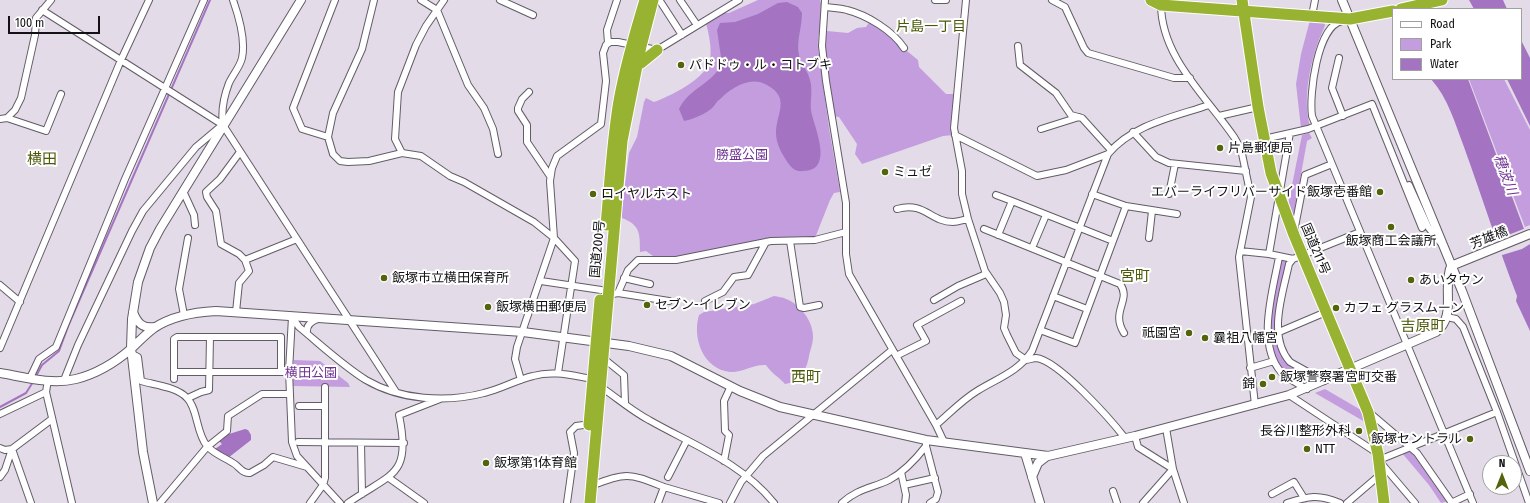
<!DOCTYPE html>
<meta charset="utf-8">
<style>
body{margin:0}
#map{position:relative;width:1530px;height:503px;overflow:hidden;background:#e3dbe8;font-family:"Fira Sans Condensed",sans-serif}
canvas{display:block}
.legend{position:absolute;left:1392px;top:8px;width:130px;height:72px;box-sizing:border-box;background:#fff;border:1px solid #a1a0a1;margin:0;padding:5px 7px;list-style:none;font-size:12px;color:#131115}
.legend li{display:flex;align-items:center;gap:8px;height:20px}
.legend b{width:20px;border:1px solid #a1a0a1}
.north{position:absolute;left:1482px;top:455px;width:40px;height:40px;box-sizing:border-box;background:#fff;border:1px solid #a1a0a1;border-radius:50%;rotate:0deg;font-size:11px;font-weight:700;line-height:16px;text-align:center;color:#131115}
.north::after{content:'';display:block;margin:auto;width:14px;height:18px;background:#54640c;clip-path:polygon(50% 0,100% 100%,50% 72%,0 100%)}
.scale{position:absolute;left:8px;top:16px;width:92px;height:18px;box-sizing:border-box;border:2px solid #131115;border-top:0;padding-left:5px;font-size:12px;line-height:14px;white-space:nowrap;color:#131115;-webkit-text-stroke:3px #fff;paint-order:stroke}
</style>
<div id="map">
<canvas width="1530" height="503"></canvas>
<ul class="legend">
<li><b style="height:5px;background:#fff"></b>Road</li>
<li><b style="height:11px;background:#c49dde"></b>Park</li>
<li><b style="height:11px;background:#a474c3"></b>Water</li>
</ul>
<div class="north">N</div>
<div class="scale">100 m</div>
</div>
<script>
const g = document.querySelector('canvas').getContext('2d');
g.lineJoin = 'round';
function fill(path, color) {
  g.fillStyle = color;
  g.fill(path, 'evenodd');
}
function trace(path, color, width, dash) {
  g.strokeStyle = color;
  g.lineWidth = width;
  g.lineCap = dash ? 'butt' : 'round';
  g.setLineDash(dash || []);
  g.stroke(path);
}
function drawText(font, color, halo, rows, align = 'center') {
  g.font = font + ' "Fira Sans Condensed","Noto Sans JP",sans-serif';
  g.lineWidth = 4;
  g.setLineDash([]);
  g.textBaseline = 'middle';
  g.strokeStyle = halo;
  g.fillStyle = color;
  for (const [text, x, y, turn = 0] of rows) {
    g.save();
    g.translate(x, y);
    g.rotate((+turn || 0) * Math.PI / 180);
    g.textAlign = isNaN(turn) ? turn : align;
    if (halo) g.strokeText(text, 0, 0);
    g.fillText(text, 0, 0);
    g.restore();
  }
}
fill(new Path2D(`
 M 758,0 L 820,0 C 825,14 817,32 818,48 L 829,128 L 840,192 L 834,193 L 830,200 L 815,238 L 771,240 L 674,258 L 653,256 L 646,251 L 640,252 C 640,233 640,225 622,218 L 621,215 L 629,153 L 637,137 L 644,102 L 646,98 L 654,102 C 669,97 707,78 710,60 C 712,48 709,35 706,23 L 724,13 L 729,13 Z
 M 1310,20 L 1324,22 L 1325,25 C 1323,32 1319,38 1317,45 C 1309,69 1303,102 1310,126 L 1301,128 L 1296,84 L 1301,54 Z
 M 870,21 L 918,60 L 919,67 L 946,94 L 955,94 L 953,135 L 943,136 L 862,164 L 855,154 L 857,144 L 839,117 L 833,116 L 825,42 L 827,31 L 848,33 L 857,28 L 866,27 Z
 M 1469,79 L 1504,79 L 1530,130 L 1530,225 L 1525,227 Z
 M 1309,133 L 1312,138 L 1307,141 L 1293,219 L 1288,205 L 1302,135 Z
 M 1280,260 L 1287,262 L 1278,311 L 1284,357 C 1288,368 1303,372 1313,377 L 1302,383 C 1296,380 1288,377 1284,371 C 1258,344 1274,292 1280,260 Z
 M 774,296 C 778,297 783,297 786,299 C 800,304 814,322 813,338 C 813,344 810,350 809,356 C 807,369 800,382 785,384 C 779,377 771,373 766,365 C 754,364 741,373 730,372 C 703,369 692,338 699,315 L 704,312 L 754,304 Z
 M 294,360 L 320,361 L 348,383 L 350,387 L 293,386 Z
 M 1325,389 L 1361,410 L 1365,422 L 1315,393 Z
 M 1411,449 L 1449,501 L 1441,503 L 1429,485 L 1402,453 Z`), '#c49dde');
fill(new Path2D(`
 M 1469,0 L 1503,0 L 1507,9 L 1474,9 Z
 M 787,2 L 798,7 L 802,13 C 802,28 796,41 799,55 C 801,64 808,71 810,80 C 813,90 810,100 811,110 C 813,125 836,171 803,171 C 795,172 792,168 788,163 C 782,154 776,144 776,133 C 776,114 791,98 767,85 C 750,75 731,88 719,100 C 716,102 715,106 711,109 C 703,115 693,119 684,121 L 679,109 C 688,89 712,84 722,64 L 717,30 L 720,23 L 735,22 L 758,14 L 778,3 Z
 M 1521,40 L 1530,58 L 1530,126 L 1507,79 L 1521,79 Z
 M 1431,79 L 1468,79 L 1530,245 L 1530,331 L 1516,301 L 1517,296 C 1498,247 1482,197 1464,147 C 1455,123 1448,98 1431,79 Z
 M 245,429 L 248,430 L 251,435 L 251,440 L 228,458 L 219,454 L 215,449 L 222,444 L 218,440 L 226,435 Z`), '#a474c3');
fill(new Path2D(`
 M 1526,228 L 1530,244 L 1522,249 L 1499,256 L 1493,241 Z`), '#e3dbe8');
trace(new Path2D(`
 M 36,376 L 42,365 L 59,351 L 69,324 L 210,0
 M 0,407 L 26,393 L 33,382`), '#a474c3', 2);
const street = new Path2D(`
 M 374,0 L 362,49 L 333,113 L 328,137 L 333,154 L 340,161 L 348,162 L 369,161 L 402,153 L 421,156 L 450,176 L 464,182 L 534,222 L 554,238 L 575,261 L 558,373
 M 421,0 L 437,10 L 468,85 L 484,108 L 493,129 L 498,154
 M 500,0 L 533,15
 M 680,0 L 697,25
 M 825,0 L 822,46 L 826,81 L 846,203 L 846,254 L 849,274 L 936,425 L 944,442
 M 935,0 L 946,0
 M 966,0 L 954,128 L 962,171 L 962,194 L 968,219 L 985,271 L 1000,293 L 1004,302 L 1006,315 L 1004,328 L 1007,335 L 1016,353 L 1026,360 C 1029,360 1033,358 1036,358 C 1058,360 1111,420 1125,438
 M 1052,0 L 1065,7 L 1084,48 L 1088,53 L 1174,78 L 1190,78
 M 660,1 L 682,35
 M 1161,4 C 1161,57 1206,96 1234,137 L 1241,149 L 1251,197 L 1239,257 L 1255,405
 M 825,7 C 833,8 840,8 847,10 C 867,15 893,31 904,48
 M 42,10 L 223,125 L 396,392
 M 1312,16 L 1315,0
 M 1342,21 C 1317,26 1309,95 1312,116 L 1473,503
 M 608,43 L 607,30 L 617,0
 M 1018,46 L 1020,65 L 1056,93 L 1071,115 L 1082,118 L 1111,150
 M 1339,58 L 1332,88 L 1343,116
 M 529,92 L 522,99 L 518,108 L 518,111 L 527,125 L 527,142 L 550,176
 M 1219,116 L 1258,107
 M 7,118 L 46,131 L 61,94
 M 0,119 L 7,118 L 15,110 L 21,98 L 35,35 L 36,18 L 51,0
 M 223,125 C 221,111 224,96 229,83 C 233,74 240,67 242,58 C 246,40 239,17 233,0
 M 1041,129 L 1079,117
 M 1133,132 L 1156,157 L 1169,163 L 1246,171
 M 955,135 L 1037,176 L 1066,170 L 1108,154
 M 328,137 L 302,129 L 293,108 L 335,0
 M 1264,139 L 1308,129 L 1372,104 L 1422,228
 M 1241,149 L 1265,144
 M 240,152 L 220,179 L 206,192 L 207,197 L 216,211 L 221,244 L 239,254 L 245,260 L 297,239
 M 402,153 L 395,139 L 398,92 L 416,45 L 426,26 L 444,0
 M 1409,185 L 1428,227 L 1440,242
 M 183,191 L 194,215 L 195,225
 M 1169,194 L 1175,164
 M 996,195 L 1012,201
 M 1126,206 L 1177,214
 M 897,209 C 925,201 930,222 953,222 C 958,222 963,220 968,219
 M 984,229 L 1120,284 C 1132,300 1110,311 1124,333
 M 1294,232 L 1305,175 L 1332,164
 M 998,235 L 1012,201 L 1113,241
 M 1149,238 L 1152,211
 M 790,241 L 800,307 L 804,308 L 819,305
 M 1032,248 L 1046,215
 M 1240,251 L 1269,254 L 1293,259 L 1360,232
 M 1269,254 L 1290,133
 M 1279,257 C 1273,290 1256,343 1281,372 C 1288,379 1298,384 1307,389
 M 1293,259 L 1289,264 C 1283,293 1267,336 1290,362 L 1324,381
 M 624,278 L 650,284
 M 541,281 L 601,290
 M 0,285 L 20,302
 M 618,293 L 669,301
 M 608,295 L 618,293 L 628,270 L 638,260 L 676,260 L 771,241 L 815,240 L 846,232
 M 1053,296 L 1087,309
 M 934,300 L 958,286 L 986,274
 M 705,301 L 723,292 L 734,277 L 748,275 L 766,242
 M 236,312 L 239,283 L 249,271 L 245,260
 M 184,315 L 179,289 L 188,238
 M 292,317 L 299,327 C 321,345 342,365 366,380 C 400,400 446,403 484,393 C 501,389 516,380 533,376 C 554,370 573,376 593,379
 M 292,317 L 289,371 L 292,442 L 297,456 L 340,503
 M 1447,317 L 1456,319 L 1463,327 L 1497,412 L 1529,503
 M 1040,330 L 1075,343 L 1126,206 L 1092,194
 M 1279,332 L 1326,312
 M 307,333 C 306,325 312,321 318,319
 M 0,348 L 121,60 L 149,0
 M 132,354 L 138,357 L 141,381 C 155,385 177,387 187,398 C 198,409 196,433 207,446 C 214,454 224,457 233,463 C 239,466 242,474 250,473 L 264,465 L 273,457 L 307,467
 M 896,356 L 926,341 L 917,325 L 961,301
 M 603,358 L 624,375 L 625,403
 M 1250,368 L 1274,361
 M 174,372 L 283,372
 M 30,378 L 39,359 L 56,347 L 125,179 L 204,0
 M 174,379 L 174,339 L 177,337 L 281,337 L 281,372
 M 48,380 L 46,392 L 72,503
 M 64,380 L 78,345 L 132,231 L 143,211 L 196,147 L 221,126
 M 521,380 L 515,359 L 517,347 L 554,238 L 550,181 L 552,168 L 557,156 L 601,124 L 606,81 L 603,53 L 606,45 L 610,42 L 618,42 L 657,50 L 739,0
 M 601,387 C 617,398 632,411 649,420 C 693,445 742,463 774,503
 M 1289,395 L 1377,453
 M 188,398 L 201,392 L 209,390 L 210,337
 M 299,406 L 325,406
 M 1370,413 L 1417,453 L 1452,503
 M 0,414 L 46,392
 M 936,425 C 949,414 962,400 977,391 C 998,378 1018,372 1032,351 L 1108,154 C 1133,124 1174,117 1209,105
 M 1166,428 L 1173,469 L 1184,503
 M 1135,436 L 1138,447 L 1173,469 L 1143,503
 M 298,442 L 404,443
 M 361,443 L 362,494
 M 926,446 L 938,492 L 936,499 L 930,503
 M 0,448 L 5,450 L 12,449 L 31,503
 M 1379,460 L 1497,412
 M 724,461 L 729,435 L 725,431 L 724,401 L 731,386
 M 1381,463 L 1415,503
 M 901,472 L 906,495 L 905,503
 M 0,477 L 5,470 L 12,449 L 52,419
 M 668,477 L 687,440
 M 389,478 L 424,503
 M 904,485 L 935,478
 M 591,486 C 628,472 628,473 664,487 L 658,503
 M 664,487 L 719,503
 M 1113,491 L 1117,503
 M 1272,494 L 1294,482 L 1304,498
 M 160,503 L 207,447 L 227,431 L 228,416 L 262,394 L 289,394
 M 310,503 L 323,485 L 325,478 L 325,387
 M 348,503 C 391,473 412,477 399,415 L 440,399
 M 567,503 L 574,453 L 570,432 L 576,426 L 591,424
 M 730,503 L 741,482 L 763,456 L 892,350
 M 842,503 C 857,489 872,488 889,480 C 904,472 916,459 926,446 L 926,440
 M 1287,503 C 1310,496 1318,494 1340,503
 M 1347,503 L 1381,474
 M 1451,503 L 1470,494`);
const secondary = new Path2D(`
 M 1342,0 L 1462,291 L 1530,471
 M 133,312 C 137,323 143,329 155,327
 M 0,373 C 24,377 51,385 76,379 C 96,374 116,362 132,348 C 139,341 146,334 154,328 C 172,316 195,312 216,311 L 523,332 L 629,346 L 671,356 L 740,391 L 780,407 L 926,440 L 1048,456 L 1135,436 L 1289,395 L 1436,332 C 1457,316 1442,288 1451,266 L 1530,234
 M 1025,453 L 1040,503
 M 1032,477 L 1038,463 L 1047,456
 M 153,503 L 143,452 L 131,348 L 132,319 L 138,282 L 150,248 L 160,229 L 301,0`);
const highway = new Path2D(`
 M 1151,0 L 1161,5 L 1350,19 L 1393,11
 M 1242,0 L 1258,107 L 1271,173 L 1294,235 L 1368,412 L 1378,454 L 1384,503
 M 1401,9 L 1442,0
 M 641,63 L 657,50
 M 606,225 C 610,184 612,142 619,101 C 625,67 635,33 645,0
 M 589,425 L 600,300
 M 590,503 L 622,141 L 641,46 L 653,0`);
trace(street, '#635c67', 8);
trace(secondary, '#635c67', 10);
trace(highway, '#fff', 13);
trace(street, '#fff', 6);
trace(secondary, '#fff', 8);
trace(highway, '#98b231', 11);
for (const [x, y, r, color] of [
 [681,65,4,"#54640c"],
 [1220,148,4,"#54640c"],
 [885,172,4,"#54640c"],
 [1380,192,4,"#54640c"],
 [593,194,4,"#54640c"],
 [1391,227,4,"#54640c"],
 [384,278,4,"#54640c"],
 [1411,280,4,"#54640c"],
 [647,305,4,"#54640c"],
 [488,307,4,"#54640c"],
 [1336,308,4,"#54640c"],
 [1189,333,4,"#54640c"],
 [1205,338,4,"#54640c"],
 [1272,377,4,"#54640c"],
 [1263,384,4,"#54640c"],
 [1359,431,4,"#54640c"],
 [1470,439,4,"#54640c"],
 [1307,449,4,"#54640c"],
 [486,463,4,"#54640c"]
]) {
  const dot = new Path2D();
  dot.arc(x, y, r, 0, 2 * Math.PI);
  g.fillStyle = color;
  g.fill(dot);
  trace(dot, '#fff', 1.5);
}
drawText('13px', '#131115', '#fff', [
 ["パドドゥ・ル・コトブキ",689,65],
 ["片島郵便局",1228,148],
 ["ミュゼ",893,172],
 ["エバーライフリバーサイド飯塚壱番館",1372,192,"right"],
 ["ロイヤルホスト",601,194],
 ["飯塚商工会議所",1391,241,"center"],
 ["飯塚市立横田保育所",392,278],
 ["あいタウン",1419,280],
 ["セブン-イレブン",655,305],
 ["飯塚横田郵便局",496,307],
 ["カフェ グラスムーン",1344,308],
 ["祇園宮",1181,333,"right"],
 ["曩祖八幡宮",1213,338],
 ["飯塚警察署宮町交番",1280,377],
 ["錦",1255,384,"right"],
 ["長谷川整形外科",1351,431,"right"],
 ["飯塚セントラル",1462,439,"right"],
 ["NTT",1315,449],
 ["飯塚第1体育館",494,463]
], 'left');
drawText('13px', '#6f3291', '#fff', [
 ["勝盛公園",742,155],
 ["横田公園",311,373]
]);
drawText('13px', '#131115', '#fff', [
 ["芳雄橋",1489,238,-22],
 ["国道200号",598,249,-85],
 ["国道211号",1315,249,67]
]);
drawText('14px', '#4b5a09', '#fff', [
 ["片島一丁目",931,27]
]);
drawText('italic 14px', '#713493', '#fff', [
 ["穂波川",1505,175,69]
]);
drawText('15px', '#4b5a09', '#fff', [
 ["横田",42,160],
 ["宮町",1135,277],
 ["吉原町",1423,327],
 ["西町",806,378]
]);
</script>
